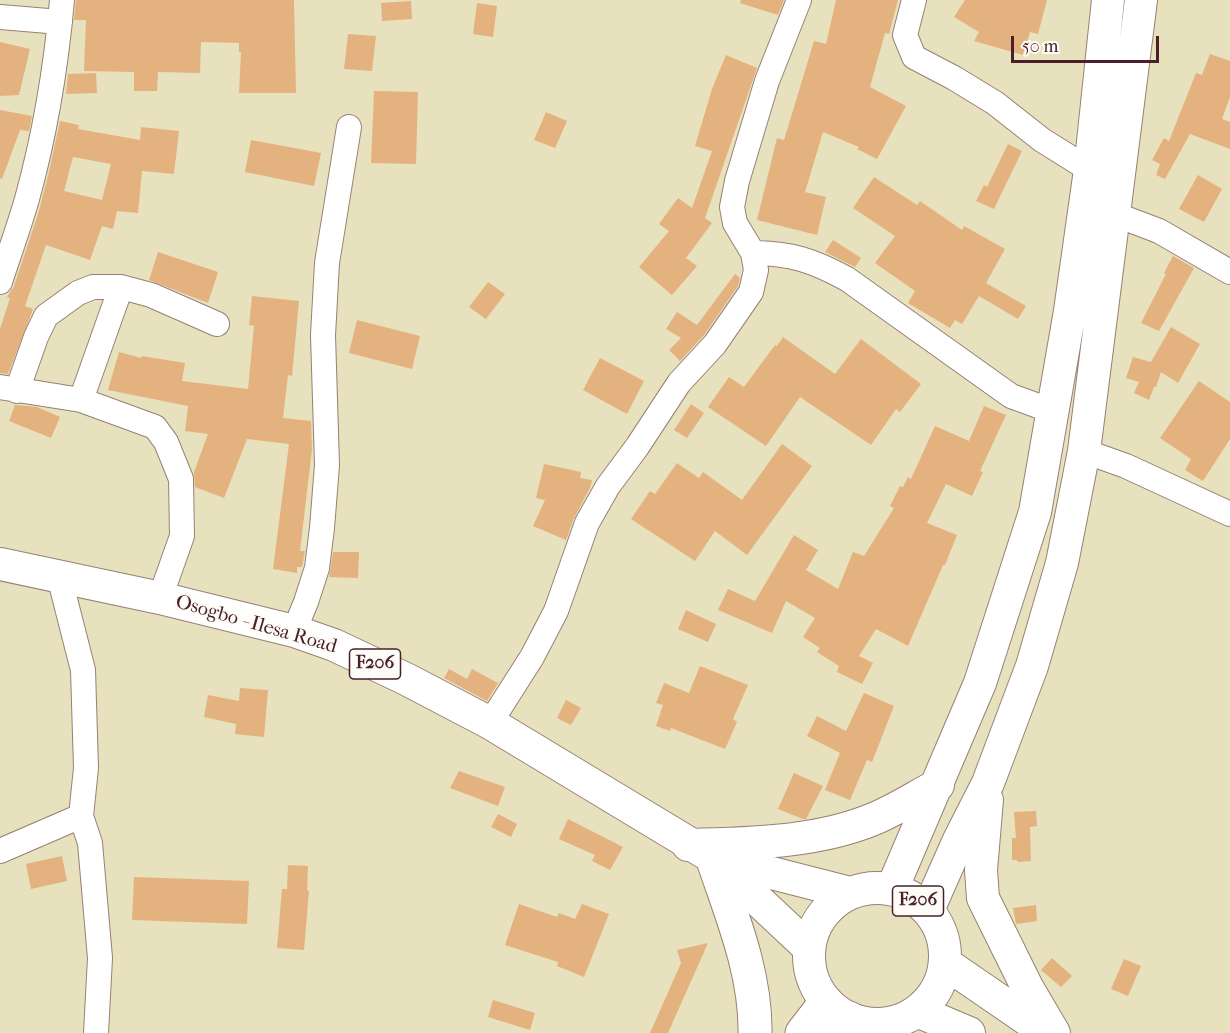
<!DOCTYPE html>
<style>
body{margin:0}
#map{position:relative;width:1230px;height:1033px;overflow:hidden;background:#e7e1be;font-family:"IM FELL French Canon",serif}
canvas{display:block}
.scale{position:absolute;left:1011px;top:36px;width:148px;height:27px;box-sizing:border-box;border:3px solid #4a1f2b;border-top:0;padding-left:8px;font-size:18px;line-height:21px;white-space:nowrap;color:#4a1f2b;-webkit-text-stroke:4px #fdfcf7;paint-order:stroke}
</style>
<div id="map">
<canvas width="1230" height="1033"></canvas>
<div class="scale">50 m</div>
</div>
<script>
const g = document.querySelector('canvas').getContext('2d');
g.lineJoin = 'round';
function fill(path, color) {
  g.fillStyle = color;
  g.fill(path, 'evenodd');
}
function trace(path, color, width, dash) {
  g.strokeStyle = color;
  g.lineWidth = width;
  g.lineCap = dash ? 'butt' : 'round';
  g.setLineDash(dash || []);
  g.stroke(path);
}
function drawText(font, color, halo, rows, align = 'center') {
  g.font = font + ' "IM FELL French Canon",serif';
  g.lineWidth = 5;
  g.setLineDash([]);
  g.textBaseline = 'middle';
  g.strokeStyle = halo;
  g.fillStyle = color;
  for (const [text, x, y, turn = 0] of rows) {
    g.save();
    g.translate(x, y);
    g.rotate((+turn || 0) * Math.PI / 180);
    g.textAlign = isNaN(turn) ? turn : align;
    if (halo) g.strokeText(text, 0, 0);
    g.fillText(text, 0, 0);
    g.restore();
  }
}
fill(new Path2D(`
 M 76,0 L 294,0 L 296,93 L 239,93 L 241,52 L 239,52 L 239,43 L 201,42 L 200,73 L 158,72 L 157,91 L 134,91 L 134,72 L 84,71 L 86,20 L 74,20 Z
 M 741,0 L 784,0 L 778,15 L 740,3 Z
 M 836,0 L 898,0 L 889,34 L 885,33 L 870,87 L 906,106 L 877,159 L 857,149 L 859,147 L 823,132 L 805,192 L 826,197 L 817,235 L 757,220 L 777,138 L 784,140 L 814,41 L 826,44 Z
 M 965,0 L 1047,0 L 1038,34 L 1030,32 L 1023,55 L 974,41 L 979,32 L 954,17 Z
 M 411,1 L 412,19 L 382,21 L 381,3 Z
 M 477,3 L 497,6 L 493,37 L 473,34 Z
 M 348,34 L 376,36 L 372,71 L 344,69 Z
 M 0,42 L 30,49 L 19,95 L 0,96 Z
 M 1210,54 L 1230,61 L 1230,97 L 1222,119 L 1230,122 L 1230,149 L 1190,134 L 1165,179 L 1156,175 L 1160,164 L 1152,160 L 1164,138 L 1169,141 L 1196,73 L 1202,75 Z
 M 726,55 L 757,68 L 705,218 L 712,223 L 686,258 L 697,266 L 672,295 L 639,267 L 669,231 L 659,224 L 678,198 L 692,208 L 712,151 L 695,146 L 712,89 Z
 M 96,73 L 97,93 L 66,94 L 68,74 Z
 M 374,91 L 418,92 L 416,164 L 371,163 Z
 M 0,110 L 32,116 L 29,131 L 20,130 L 2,179 L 0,178 Z
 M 546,112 L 567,121 L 555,148 L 534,140 Z
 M 60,121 L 79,125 L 78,129 L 140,140 L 141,127 L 179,131 L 174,174 L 142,171 L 138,213 L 117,211 L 113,229 L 102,226 L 90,260 L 46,245 L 25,306 L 33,309 L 31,315 L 8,374 L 0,373 L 0,329 L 10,298 L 7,297 L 14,286 L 38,214 L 48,176 ZM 73,157 L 111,164 L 102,200 L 64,191 Z
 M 251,140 L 321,153 L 314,186 L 245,172 Z
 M 1008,144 L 1022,151 L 994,209 L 976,201 L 984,185 L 987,187 Z
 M 1198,175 L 1222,189 L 1204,222 L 1179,209 Z
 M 874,177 L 917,205 L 920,201 L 962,230 L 964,226 L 1005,249 L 986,283 L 1026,306 L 1018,319 L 979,296 L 962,324 L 955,320 L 950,328 L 908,303 L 915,291 L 875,263 L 895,236 L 853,208 Z
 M 833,240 L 861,258 L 855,267 L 825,252 Z
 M 158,252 L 218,272 L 208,303 L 149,280 Z
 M 1173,256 L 1194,268 L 1159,331 L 1141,323 L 1166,274 L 1164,273 Z
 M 735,274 L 740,278 L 738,286 L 704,335 L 680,361 L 669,350 L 681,338 L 666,329 L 677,312 L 697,325 Z
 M 488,282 L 505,294 L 486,319 L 469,307 Z
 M 252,296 L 299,301 L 292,376 L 288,375 L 283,418 L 311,421 L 312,449 L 300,551 L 305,551 L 302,567 L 297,567 L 297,573 L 273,569 L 289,444 L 247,439 L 224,498 L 195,487 L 194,472 L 208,434 L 185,431 L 188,406 L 108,390 L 119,352 L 141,358 L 142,356 L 185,363 L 182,381 L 248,389 L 254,326 L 249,325 Z
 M 357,320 L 420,336 L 412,369 L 349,353 Z
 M 1171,327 L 1200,344 L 1178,383 L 1161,372 L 1156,387 L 1154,387 L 1149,400 L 1134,393 L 1139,382 L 1126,378 L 1133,357 L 1151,362 Z
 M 783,337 L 835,374 L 861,339 L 921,384 L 900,412 L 896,409 L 871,445 L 800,397 L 766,446 L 708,407 L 729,377 L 744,387 L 775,345 L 777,346 Z
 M 600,358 L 644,381 L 627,414 L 583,390 Z
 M 1199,381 L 1230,402 L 1230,439 L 1203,481 L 1185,470 L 1191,459 L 1160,438 Z
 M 691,404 L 704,413 L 687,438 L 674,430 Z
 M 15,405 L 37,407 L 60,417 L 51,438 L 9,421 Z
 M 984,406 L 1006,415 L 980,471 L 983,472 L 972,496 L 946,484 L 927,523 L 957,535 L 945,565 L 943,565 L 908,646 L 876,629 L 859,656 L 873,663 L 862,684 L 837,672 L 839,666 L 817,652 L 820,648 L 803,637 L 815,618 L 786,601 L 772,633 L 718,610 L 728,589 L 755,601 L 794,535 L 818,550 L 806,570 L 838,589 L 853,552 L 864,556 L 894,508 L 890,506 L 900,486 L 903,487 L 908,477 L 911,479 L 935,426 L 969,441 Z
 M 782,444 L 812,466 L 747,555 L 715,531 L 695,561 L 631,519 L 650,491 L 655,494 L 677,463 L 699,478 L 703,472 L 742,500 Z
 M 544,464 L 581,472 L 580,478 L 592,480 L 590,488 L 574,518 L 566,540 L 533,526 L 545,500 L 536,498 Z
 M 333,552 L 359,552 L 358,578 L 329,577 Z
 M 686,610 L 716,624 L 708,642 L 678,629 Z
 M 700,666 L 748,685 L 733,719 L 737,722 L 725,749 L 671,728 L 670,731 L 656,726 L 663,705 L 656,703 L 664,683 L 689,693 Z
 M 449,669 L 467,679 L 472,669 L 498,683 L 487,701 L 444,678 Z
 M 240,688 L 268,690 L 264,737 L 235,734 L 236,724 L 204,717 L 208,695 L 239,701 Z
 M 864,693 L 894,706 L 872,762 L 867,760 L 850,800 L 825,790 L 840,753 L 807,736 L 817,716 L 846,731 Z
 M 566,700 L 581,708 L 571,725 L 557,718 Z
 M 459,771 L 505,787 L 498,806 L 450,788 Z
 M 794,773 L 823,786 L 806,819 L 803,819 L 778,809 Z
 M 1036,811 L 1037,826 L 1030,827 L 1031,861 L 1018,862 L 1017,860 L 1012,860 L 1012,838 L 1016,838 L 1014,812 Z
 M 498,814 L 517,824 L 511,837 L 491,827 Z
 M 568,819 L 623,847 L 610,870 L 592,861 L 595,855 L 559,839 Z
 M 62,856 L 67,881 L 31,889 L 26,864 Z
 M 288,865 L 308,866 L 307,890 L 309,891 L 304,950 L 277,948 L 282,889 L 287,889 Z
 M 134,877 L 249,881 L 247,924 L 132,920 Z
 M 519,904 L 557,917 L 559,913 L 575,919 L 582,904 L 609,914 L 584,977 L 557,966 L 558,962 L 505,945 Z
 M 1036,905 L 1037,921 L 1016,924 L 1013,908 Z
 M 708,943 L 668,1033 L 650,1033 L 681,963 L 677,950 Z
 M 1052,958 L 1072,976 L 1061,987 L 1041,970 Z
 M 1124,959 L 1141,966 L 1128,996 L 1111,989 Z
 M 493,1000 L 535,1013 L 530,1030 L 488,1017 Z`), '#e4b27f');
const minor = new Path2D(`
 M 914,0 L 905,35 L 914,57 L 954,78 L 995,103 L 1042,140 L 1090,170
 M 0,17 L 60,22
 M 1114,214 L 1159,231 L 1230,272
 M 753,253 C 791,253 814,261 847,279 L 1011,396 L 1052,411
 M 0,282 C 9,254 19,227 27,199 C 45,134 56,68 62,0
 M 0,387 L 81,400 L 155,427 L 166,442 L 181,479 L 182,536 L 160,598
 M 17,391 L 36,337 L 46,316 L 78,293 L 93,287 L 121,287 L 151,295 L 217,324
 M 81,400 L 121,287
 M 1084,451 L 1126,466 L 1230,514
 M 59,576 L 83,670 L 86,768 L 81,816 L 90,843 L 100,958 L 96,1033
 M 294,631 L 306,602 L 317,568 L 322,528 L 327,465 L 323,335 L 327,263 L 349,127
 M 490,723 L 532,657 L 556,611 L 587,523 L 608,486 L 637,447 L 679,383 L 715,344 L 751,292 L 756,270 L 753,253 L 735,223 L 732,207 L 737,181 L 767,81 L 799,0
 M 0,851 L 81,816`);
const major = new Path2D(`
 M 0,564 L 160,598 L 294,631 L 334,645 L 406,679 L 490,723 L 712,857 L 809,948
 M 987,800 L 981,870 L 983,898 L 1027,987 L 1054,1033
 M 688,845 C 752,843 817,843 876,818 C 897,809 917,796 938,785
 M 713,858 L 850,893
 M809 956a68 68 0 1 1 136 0a68 68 0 1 1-136 0Z
 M 892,889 L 980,683 L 1035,512 L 1070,311 L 1090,170 L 1108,0
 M 928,910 L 959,840 L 988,783 L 1032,666 L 1062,563 L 1084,451 L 1141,0
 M 945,963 L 1047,1033
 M 917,1011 L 969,1033`);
const highway = new Path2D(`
 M 712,857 C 731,914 756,972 755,1033
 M 802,1033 L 826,1002
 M 838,1033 L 849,1018`);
trace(minor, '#988074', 26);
trace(major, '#988074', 34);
trace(highway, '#988074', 35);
trace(minor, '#fff', 24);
trace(major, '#fff', 32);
trace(highway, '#fff', 33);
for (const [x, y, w] of [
 [375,664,51],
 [918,901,51]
]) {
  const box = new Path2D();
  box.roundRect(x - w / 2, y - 15, w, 30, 4.5);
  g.fillStyle = '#fdfcf7';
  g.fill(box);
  trace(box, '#4a1f2b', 1.5);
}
drawText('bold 18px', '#4a1f2b', null, [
 ["F206",375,664],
 ["F206",918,901]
]);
drawText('20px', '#4a1f2b', '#fdfcf7', [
 ["Osogbo - Ilesa Road",256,625,16]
]);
</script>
